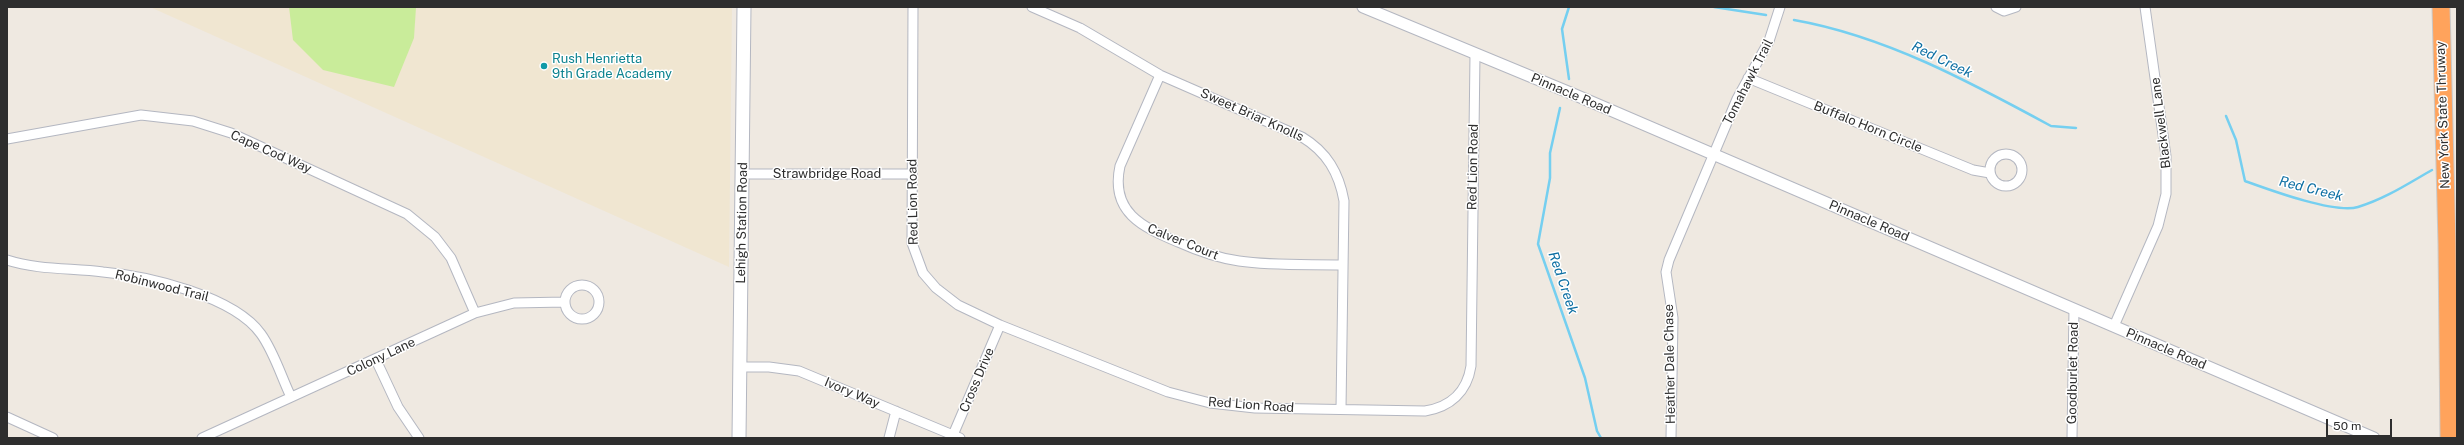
<!DOCTYPE html>
<style>
body{margin:0}
#map{position:relative;width:2464px;height:445px;overflow:hidden;background:#efe9e1;font-family:"Public Sans",sans-serif}
canvas{display:block}
.frame{position:absolute;inset:0;border:8px solid #2e2e2e;pointer-events:none}
.scale{position:absolute;left:2326px;top:419px;width:66px;height:18px;box-sizing:border-box;border:2px solid #2e2e2e;border-top:0;padding-left:5px;font-size:12px;line-height:14px;white-space:nowrap;color:#2e2e2e;-webkit-text-stroke:3px #fff;paint-order:stroke}
</style>
<div id="map">
<canvas width="2464" height="445"></canvas>
<div class="frame"></div>
<div class="scale">50 m</div>
</div>
<script>
const g = document.querySelector('canvas').getContext('2d');
g.lineJoin = 'round';
function fill(path, color) {
  g.fillStyle = color;
  g.fill(path, 'evenodd');
}
function trace(path, color, width, dash) {
  g.strokeStyle = color;
  g.lineWidth = width;
  g.lineCap = dash ? 'butt' : 'round';
  g.setLineDash(dash || []);
  g.stroke(path);
}
function drawText(font, color, halo, rows, align = 'center') {
  g.font = font + ' "Public Sans",sans-serif';
  g.lineWidth = 3;
  g.setLineDash([]);
  g.textBaseline = 'middle';
  g.strokeStyle = halo;
  g.fillStyle = color;
  for (const [text, x, y, turn = 0] of rows) {
    g.save();
    g.translate(x, y);
    g.rotate((+turn || 0) * Math.PI / 180);
    g.textAlign = isNaN(turn) ? turn : align;
    if (halo) g.strokeText(text, 0, 0);
    g.fillText(text, 0, 0);
    g.restore();
  }
}
fill(new Path2D(`
 M 150,7 L 732,7 L 729,267 Z`), '#f0e6d1');
fill(new Path2D(`
 M 289,7 L 416,7 L 414,38 L 394,87 L 323,70 L 293,40 Z`), '#c9ec9a');
trace(new Path2D(`
 M 1714,7 L 1766,15
 M 1794,20 C 1885,36 1970,82 2051,126 L 2076,128
 M 1569,79 L 1562,29 L 1569,7
 M 1560,108 L 1550,153 L 1550,178 L 1538,244 L 1585,378 L 1597,431 L 1601,438
 M 2226,116 L 2236,140 L 2245,181 C 2270,190 2335,214 2358,207 C 2385,199 2409,183 2432,170`), '#75cff0', 2.5);
const minor = new Path2D(`
 M 913,7 L 912,243 L 923,273 L 936,288 L 958,305 L 1000,325 L 1168,392 L 1210,403 L 1255,408 L 1425,411 C 1450,407 1467,392 1471,366 L 1475,55
 M 1032,7 L 1080,28 L 1160,75 L 1302,137 C 1327,152 1339,173 1344,201 L 1341,409
 M 1996,7 L 2004,11 L 2016,7
 M 1160,75 L 1120,166 C 1110,212 1142,227 1178,242 C 1198,251 1217,258 1239,261 C 1273,266 1309,264 1343,265
 M 1748,78 L 1973,170 L 1990,173
 M 7,139 L 141,115 L 193,121 L 231,133 L 407,214 L 435,237 L 451,258 L 475,313
 M1990 170a16 16 0 1 1 32 0a16 16 0 1 1-32 0Z
 M 743,174 L 912,174
 M 7,260 C 38,270 71,268 103,272 C 148,276 234,296 261,334 C 274,352 281,376 291,397
 M565 302a17 17 0 1 1 34 0a17 17 0 1 1-34 0Z
 M 2114,326 L 2158,226 L 2166,194 L 2166,156 L 2145,7
 M 376,360 L 398,407 L 419,438
 M 740,367 L 769,367 L 799,371 L 960,438
 M 7,417 L 53,438
 M 953,435 L 1000,325
 M 202,438 L 475,313 L 514,303 L 565,302
 M 889,438 L 896,411
 M 1671,438 L 1673,318 L 1666,272 L 1669,260 L 1737,99 L 1769,41 L 1780,7
 M 2072,438 L 2074,309`);
const tertiary = new Path2D(`
 M 1363,7 L 1573,94 L 2374,438`);
const secondary = new Path2D(`
 M 739,438 L 744,7`);
const motorway = new Path2D(`
 M 2441,7 L 2447,244 L 2449,438`);
trace(minor, '#b4b7c1', 11);
trace(tertiary, '#b4b7c1', 13);
trace(secondary, '#b4b7c1', 15);
trace(motorway, '#c9c9c9', 19);
trace(minor, '#fff', 9);
trace(tertiary, '#fff', 11);
trace(secondary, '#fff', 13);
trace(motorway, '#ffa35c', 17);
for (const [x, y, r, color] of [
 [544,66,4,"#0f9aa8"]
]) {
  const dot = new Path2D();
  dot.arc(x, y, r, 0, 2 * Math.PI);
  g.fillStyle = color;
  g.fill(dot);
  trace(dot, '#fff', 1.5);
}
drawText('13px', '#0d838f', '#fff', [
 ["Rush Henrietta",552,59],
 ["9th Grade Academy",552,74]
], 'left');
drawText('13px', '#2e2e2e', '#fff', [
 ["Tomahawk Trail",1748,82,-63],
 ["Pinnacle Road",1571,94,23],
 ["Sweet Briar Knolls",1252,115,24],
 ["New York State Thruway",2443,115,-92],
 ["Blackwell Lane",2161,123,-97],
 ["Buffalo Horn Circle",1868,127,22],
 ["Cape Cod Way",271,152,24],
 ["Red Lion Road",1473,167,-89],
 ["Strawbridge Road",827,174],
 ["Red Lion Road",913,202,-91],
 ["Pinnacle Road",1869,221,23],
 ["Lehigh Station Road",742,223,-89],
 ["Calver Court",1183,242,22],
 ["Robinwood Trail",162,286,14],
 ["Pinnacle Road",2166,349,23],
 ["Colony Lane",381,357,-25],
 ["Heather Dale Chase",1670,364,-91],
 ["Goodburlet Road",2073,373,-89],
 ["Cross Drive",977,380,-67],
 ["Ivory Way",852,393,23],
 ["Red Lion Road",1251,405,4]
]);
drawText('italic 14px', '#0d6fa3', '#fff', [
 ["Red Creek",1942,60,26],
 ["Red Creek",2311,189,14],
 ["Red Creek",1563,283,71]
]);
</script>
